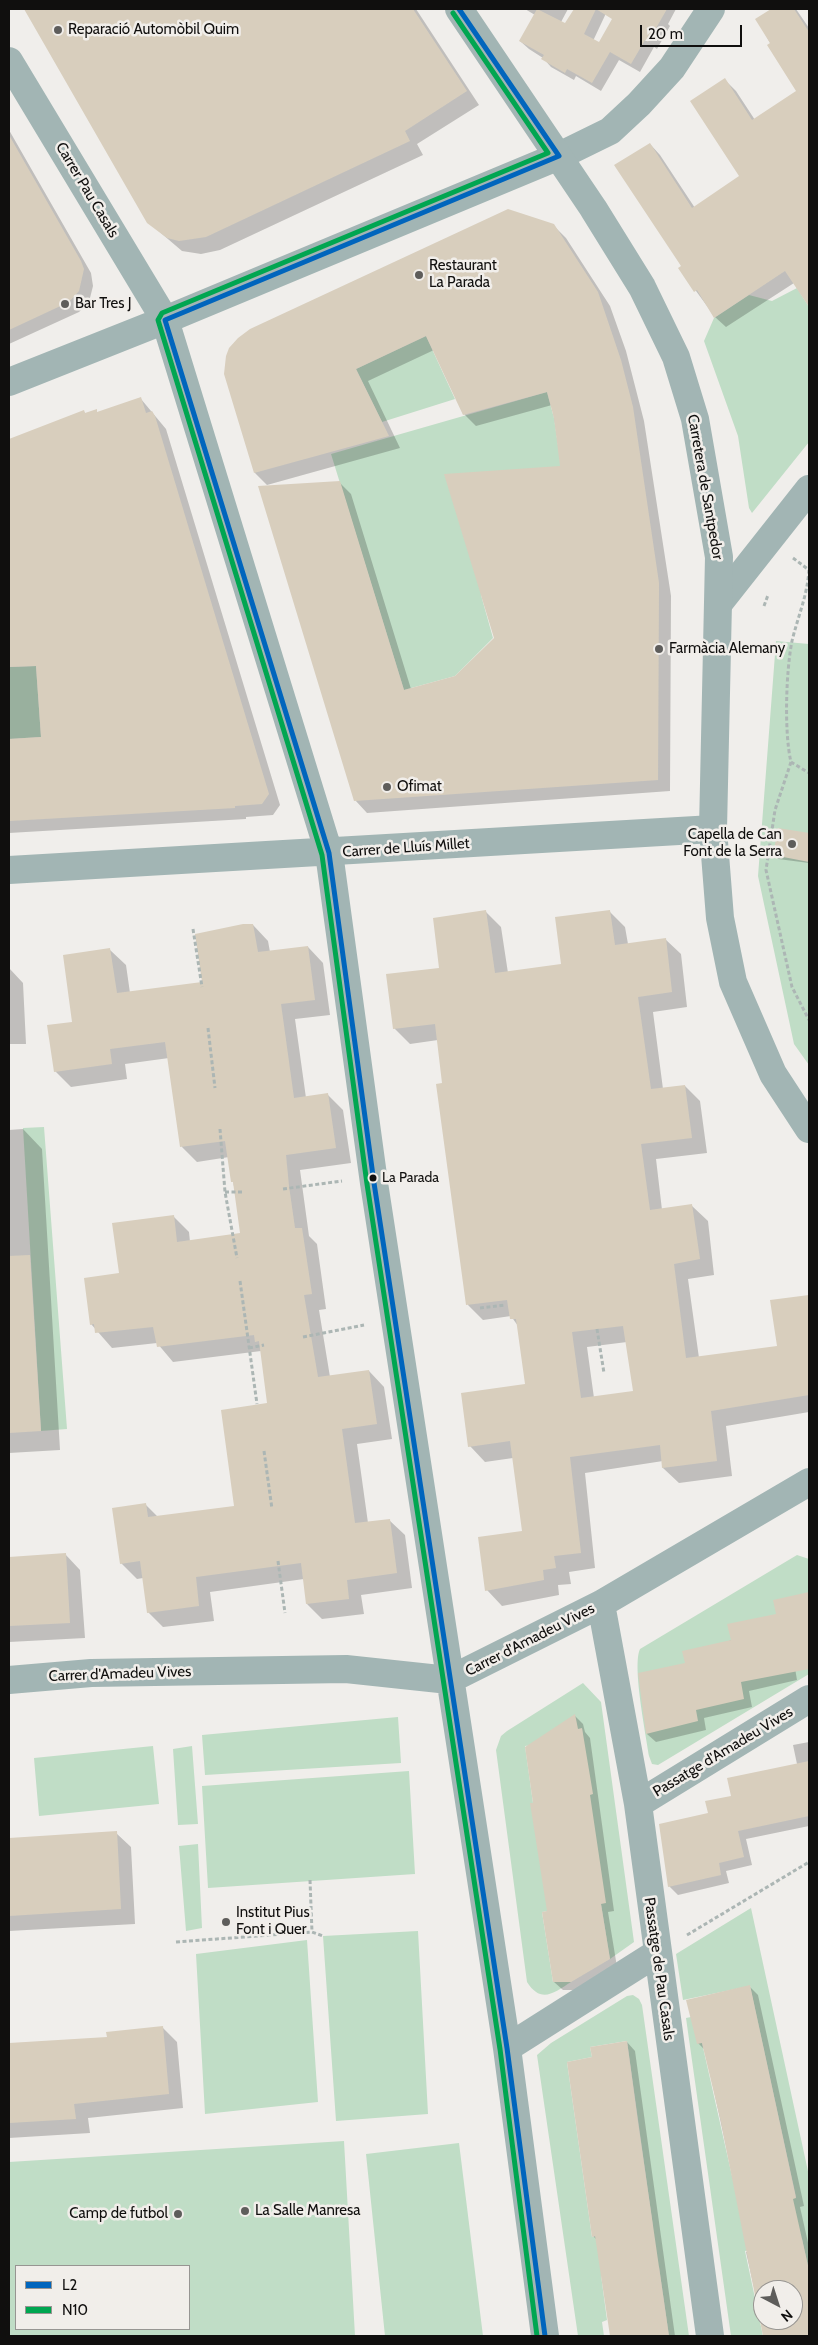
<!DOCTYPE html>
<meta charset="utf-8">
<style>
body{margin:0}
#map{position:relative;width:818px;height:2345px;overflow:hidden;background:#f0eeeb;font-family:Cabin,sans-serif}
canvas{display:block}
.frame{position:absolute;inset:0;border:10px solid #100f0e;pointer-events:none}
.legend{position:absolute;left:15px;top:2265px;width:175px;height:65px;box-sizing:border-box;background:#f1eeea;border:1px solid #979592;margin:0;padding:6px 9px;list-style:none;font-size:15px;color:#100f0e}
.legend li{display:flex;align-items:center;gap:10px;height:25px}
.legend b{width:25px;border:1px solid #979592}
.north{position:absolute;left:753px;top:2280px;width:50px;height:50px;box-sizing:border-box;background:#f1eeea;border:1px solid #979592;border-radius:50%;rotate:140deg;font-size:14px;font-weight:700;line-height:20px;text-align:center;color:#100f0e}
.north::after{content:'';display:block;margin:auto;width:18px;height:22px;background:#5e5d5b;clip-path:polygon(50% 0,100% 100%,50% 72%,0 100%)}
.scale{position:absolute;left:640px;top:25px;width:102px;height:22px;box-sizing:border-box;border:2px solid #100f0e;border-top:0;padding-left:6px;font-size:15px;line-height:18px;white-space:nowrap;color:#100f0e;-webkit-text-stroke:4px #f1eeea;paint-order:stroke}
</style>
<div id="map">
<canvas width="818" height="2345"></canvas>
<div class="frame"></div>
<ul class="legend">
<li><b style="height:6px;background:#0065bd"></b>L2</li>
<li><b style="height:6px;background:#00a651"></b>N10</li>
</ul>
<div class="north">N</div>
<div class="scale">20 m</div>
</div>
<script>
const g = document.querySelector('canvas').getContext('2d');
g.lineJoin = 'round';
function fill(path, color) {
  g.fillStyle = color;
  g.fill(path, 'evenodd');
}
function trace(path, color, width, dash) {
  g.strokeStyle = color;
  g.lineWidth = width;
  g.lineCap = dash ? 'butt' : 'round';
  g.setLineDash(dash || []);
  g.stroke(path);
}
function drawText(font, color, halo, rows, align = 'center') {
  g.font = font + ' Cabin,sans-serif';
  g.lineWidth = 5;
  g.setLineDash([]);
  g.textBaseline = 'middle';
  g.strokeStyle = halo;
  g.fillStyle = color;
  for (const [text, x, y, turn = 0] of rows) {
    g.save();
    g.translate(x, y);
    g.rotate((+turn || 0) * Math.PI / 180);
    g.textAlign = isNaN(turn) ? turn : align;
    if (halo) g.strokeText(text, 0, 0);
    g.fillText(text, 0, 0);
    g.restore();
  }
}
fill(new Path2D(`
 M 797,288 L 809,307 L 809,442 L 752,513 L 749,508 L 738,436 L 704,341 L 714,318 L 749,295 L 772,301 Z
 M 426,336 L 455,399 L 382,422 L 356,369 Z
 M 547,392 L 554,418 L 561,466 L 481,595 L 493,638 L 455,676 L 404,690 L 331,454 Z
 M 776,641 L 809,644 L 809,1065 L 794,1044 L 758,876 Z
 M 36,666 L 41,737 L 9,739 L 9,667 Z
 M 44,1127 L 67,1429 L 41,1431 L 23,1128 Z
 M 797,1555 L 809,1559 L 809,1674 L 658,1765 L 652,1764 L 649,1756 C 646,1734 632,1666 640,1649 Z
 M 583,1683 L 601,1702 L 634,1942 L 610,1959 L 601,1904 L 582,1729 L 543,1744 L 525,1746 L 533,1803 L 531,1803 L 548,1911 L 542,1912 L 553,1982 L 571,1982 C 554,1993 541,2004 527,1982 L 496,1750 L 501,1736 L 507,1731 Z
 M 398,1717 L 401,1763 L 205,1775 L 202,1735 Z
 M 153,1746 L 159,1804 L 39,1816 L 34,1758 Z
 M 192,1746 L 198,1824 L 178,1825 L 173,1749 Z
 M 409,1771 L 415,1874 L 208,1888 L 202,1786 Z
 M 198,1844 L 202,1928 L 186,1931 L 179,1846 Z
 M 751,1908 L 809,2176 L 809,2271 L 802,2239 L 745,2251 L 763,2336 L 731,2336 L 686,2018 L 691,2017 L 702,2043 L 732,2176 L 796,2197 L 750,1986 L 683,2000 L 676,1954 Z
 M 418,1931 L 428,2114 L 336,2121 L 323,1936 Z
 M 307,1940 L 318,2102 L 205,2114 L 196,1954 Z
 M 633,1995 L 639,1999 L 642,2005 L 689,2336 L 669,2336 L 659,2267 L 601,2275 L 607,2320 L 602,2322 L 604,2336 L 578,2336 L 537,2055 L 551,2043 L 627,1996 ZM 627,2041 L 653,2227 L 592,2237 L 567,2062 L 592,2057 L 590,2047 Z
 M 344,2141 L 355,2336 L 9,2336 L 9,2162 ZM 16,2266 L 189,2266 L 189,2329 L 16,2329 Z
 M 459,2143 L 483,2336 L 385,2336 L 366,2154 Z`), '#c0ddc6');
fill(new Path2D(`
 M 26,9 L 416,9 L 479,105 L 417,144 L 423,155 L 220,250 L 201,254 L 182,251 L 148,222 Z
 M 525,9 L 568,9 L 561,22 L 565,25 L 576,9 L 608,9 L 593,41 L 599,44 L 620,9 L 676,9 L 668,24 L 670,26 L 657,49 L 654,47 L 640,72 L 619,60 L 601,91 L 576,76 L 574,80 L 551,67 L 543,58 L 529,49 L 520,41 L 535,15 Z
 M 774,9 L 796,9 L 809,28 L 809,305 L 794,283 L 726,327 L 715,317 L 680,269 L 683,266 L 650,144 L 660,155 L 695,208 L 741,176 L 725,80 L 736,91 L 755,120 L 798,92 L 757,20 Z
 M 9,130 L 91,273 L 93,286 L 89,302 L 79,312 L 9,344 Z
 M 553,225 L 566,238 L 610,306 L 626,351 L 644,421 L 671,596 L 670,791 L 367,813 L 355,800 L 339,482 L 351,494 L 411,689 L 455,677 L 495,638 L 562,468 L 552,405 L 476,426 L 464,414 L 434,350 L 368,381 L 400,448 L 267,485 L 255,473 L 225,374 Z
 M 141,399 L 166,429 L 280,805 L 273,815 L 246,817 L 246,819 L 9,833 L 9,441 L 84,412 L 86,414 L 96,411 L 98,413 Z
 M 806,834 L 809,836 L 809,863 L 778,859 L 774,855 Z
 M 486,912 L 501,927 L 508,973 L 563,966 L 610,912 L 625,927 L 628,944 L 665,939 L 681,954 L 687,1007 L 653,1012 L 663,1089 L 685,1086 L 700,1101 L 707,1153 L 656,1159 L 662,1210 L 692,1206 L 708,1221 L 714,1275 L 688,1279 L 699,1358 L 778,1347 L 772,1301 L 809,1296 L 809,1412 L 726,1426 L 732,1476 L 679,1483 L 663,1468 L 663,1461 L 585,1473 L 595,1568 L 569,1572 L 571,1584 L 558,1585 L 559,1595 L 502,1606 L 487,1590 L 523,1532 L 513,1458 L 485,1462 L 470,1446 L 526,1385 L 518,1326 L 511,1316 L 483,1320 L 468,1305 L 438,1040 L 410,1044 L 394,1028 ZM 627,1342 L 634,1392 L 594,1398 L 587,1347 Z
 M 253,925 L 268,941 L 270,952 L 308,947 L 323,963 L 330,1015 L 295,1019 L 306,1098 L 328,1095 L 343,1110 L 351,1163 L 300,1170 L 309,1236 L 317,1244 L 326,1309 L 319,1310 L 330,1377 L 369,1371 L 384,1387 L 392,1439 L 357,1444 L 368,1523 L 389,1520 L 405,1535 L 412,1588 L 361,1595 L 364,1614 L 322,1619 L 307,1604 L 304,1579 L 210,1592 L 214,1621 L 163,1627 L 148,1612 L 143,1578 L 137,1579 L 121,1563 L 145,1504 L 158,1517 L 235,1507 L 269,1404 L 261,1351 L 173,1362 L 157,1343 L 112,1348 L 91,1324 L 120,1274 L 173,1216 L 189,1232 L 190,1242 L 242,1234 L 229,1157 L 197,1162 L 182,1147 L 169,1058 L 125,1064 L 127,1079 L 71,1087 L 55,1071 L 73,1023 L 110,950 L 126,965 L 130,993 L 204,983 Z
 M 9,968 L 23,983 L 26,1044 L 9,1044 Z
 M 23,1129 L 42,1149 L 60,1450 L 9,1453 L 9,1130 Z
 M 65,1554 L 80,1570 L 85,1638 L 9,1642 L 9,1558 Z
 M 809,1593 L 809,1664 L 795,1668 L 797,1680 L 749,1691 L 752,1707 L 704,1718 L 706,1730 L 656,1742 L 647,1734 L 639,1674 L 686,1664 L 778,1615 L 775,1601 Z
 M 575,1716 L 583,1724 L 585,1732 L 590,1738 L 614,1911 L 608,1912 L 617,1967 L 580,1990 L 563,1990 L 554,1982 L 549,1912 L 535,1804 Z
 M 809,1742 L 809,1826 L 746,1839 L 752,1865 L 726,1871 L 729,1883 L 678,1895 L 669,1886 L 709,1814 L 733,1797 L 797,1764 L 793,1745 Z
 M 116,1833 L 131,1847 L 135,1924 L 9,1931 L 9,1839 Z
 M 750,1987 L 758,1995 L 804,2206 L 800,2207 L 809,2247 L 809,2336 L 765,2336 L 746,2252 L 749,2252 L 705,2050 L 698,2043 ZM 763,2290 L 793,2290 L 793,2320 L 763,2320 Z
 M 163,2028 L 177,2042 L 183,2108 L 88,2118 L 90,2133 L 9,2138 L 9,2044 L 108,2038 Z
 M 627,2042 L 635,2051 L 675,2336 L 611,2336 L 597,2240 L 593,2236 L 593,2058 Z`), '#0003');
fill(new Path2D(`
 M 24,9 L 413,9 L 467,91 L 405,131 L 410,141 L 206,237 L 179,241 L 167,238 L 147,223 Z
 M 537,9 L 565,23 L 574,9 L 667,9 L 648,42 L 645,40 L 631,64 L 610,52 L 592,83 L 567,69 L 565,73 L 541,59 L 544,55 L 519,41 ZM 596,9 L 612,19 L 599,42 L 584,34 Z
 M 771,9 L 794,9 L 809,32 L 809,307 L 785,271 L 714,318 L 697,290 L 694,292 L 678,268 L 681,266 L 614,165 L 650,143 L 692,208 L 739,176 L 690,101 L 725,78 L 752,120 L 796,91 L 767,45 L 770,43 L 755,19 Z
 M 9,135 L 81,261 L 84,269 L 79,291 L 69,302 L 9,330 Z
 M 508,209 L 554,224 L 598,292 L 621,360 L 633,407 L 659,583 L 658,780 L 354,801 L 258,486 L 340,481 L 404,690 L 455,676 L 494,638 L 444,474 L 560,466 L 554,418 L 547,392 L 463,415 L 426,336 L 356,369 L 389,436 L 254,473 L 224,374 L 226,356 L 229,348 L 238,338 L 250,329 Z
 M 141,397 L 146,413 L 152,411 L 155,416 L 269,794 L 262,804 L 235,806 L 235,808 L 9,821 L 9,739 L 41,737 L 36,666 L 9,667 L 9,439 L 84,410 L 85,413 L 97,409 L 97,412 Z
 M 778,828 L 809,833 L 809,862 L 773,855 Z
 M 486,910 L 495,973 L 561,964 L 555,917 L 610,910 L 615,945 L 666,938 L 672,992 L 638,997 L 651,1089 L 685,1085 L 692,1138 L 641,1144 L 650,1210 L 692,1204 L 700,1259 L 674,1264 L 686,1358 L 777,1346 L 770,1300 L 809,1295 L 809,1395 L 711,1411 L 717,1461 L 662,1468 L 660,1445 L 570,1457 L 581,1553 L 554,1556 L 556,1568 L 543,1570 L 544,1580 L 485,1591 L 478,1537 L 522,1531 L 510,1441 L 468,1447 L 461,1393 L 525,1384 L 516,1319 L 510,1319 L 507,1300 L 466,1305 L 436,1084 L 442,1083 L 435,1024 L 393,1029 L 386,974 L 439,968 L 433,918 ZM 623,1326 L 633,1391 L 581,1398 L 572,1332 Z
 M 243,924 L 253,924 L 258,952 L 308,946 L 315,1000 L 281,1004 L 294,1098 L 328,1093 L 336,1148 L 286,1155 L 289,1186 L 295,1228 L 302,1228 L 312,1294 L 304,1295 L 318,1377 L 369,1370 L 377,1424 L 342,1429 L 355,1523 L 390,1519 L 397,1573 L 347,1580 L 349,1599 L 306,1604 L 301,1563 L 196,1577 L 199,1606 L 147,1613 L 140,1561 L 120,1564 L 112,1508 L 146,1503 L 148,1517 L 234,1506 L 221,1410 L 267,1403 L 259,1341 L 255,1342 L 254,1335 L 157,1347 L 153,1327 L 95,1333 L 94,1324 L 90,1325 L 84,1278 L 119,1273 L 112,1223 L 174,1215 L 177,1242 L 240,1233 L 233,1182 L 231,1182 L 225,1141 L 180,1147 L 165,1042 L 110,1049 L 112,1064 L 54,1072 L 47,1025 L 72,1022 L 63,955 L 110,948 L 117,993 L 202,982 L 195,934 Z
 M 30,1255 L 41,1431 L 9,1433 L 9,1256 Z
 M 66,1553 L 70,1623 L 9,1626 L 9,1557 Z
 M 809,1592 L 809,1669 L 741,1682 L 744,1699 L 696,1710 L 698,1721 L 646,1734 L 638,1673 L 685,1663 L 682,1651 L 731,1640 L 727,1624 L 776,1614 L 773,1600 Z
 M 575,1714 L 578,1729 L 582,1728 L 593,1794 L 590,1795 L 606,1903 L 601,1904 L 610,1959 L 571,1982 L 553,1982 L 542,1912 L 547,1911 L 530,1803 L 533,1803 L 525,1747 Z
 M 809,1761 L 809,1816 L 738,1831 L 744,1857 L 719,1863 L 721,1875 L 668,1887 L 659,1824 L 708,1813 L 705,1801 L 731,1796 L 727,1778 Z
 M 117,1831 L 121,1909 L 9,1916 L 9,1838 Z
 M 750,1985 L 796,2198 L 793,2199 L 809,2270 L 809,2336 L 763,2336 L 721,2122 L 702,2043 L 697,2044 L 686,2000 ZM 763,2290 L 793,2290 L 793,2320 L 763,2320 Z
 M 163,2026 L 169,2094 L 74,2104 L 76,2119 L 9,2123 L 9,2043 L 107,2037 L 106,2032 Z
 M 627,2041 L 638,2122 L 669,2336 L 610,2336 L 595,2236 L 592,2237 L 567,2062 L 592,2057 L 590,2047 Z`), '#d8cebd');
trace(new Path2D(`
 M 793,558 L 809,570 C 807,597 798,616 792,641 C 786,671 784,733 791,762 L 809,773
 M 764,606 L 768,595
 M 791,762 L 775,810 L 766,870 L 792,987 L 809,1020
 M 193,929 L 202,987
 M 208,1028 L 215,1088
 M 220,1129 L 225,1192 L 237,1258
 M 283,1189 L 342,1181
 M 225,1192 L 244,1192
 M 240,1281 L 257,1404
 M 480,1308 L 505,1305
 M 597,1329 L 604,1373
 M 303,1337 L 364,1325
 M 249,1348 L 264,1345
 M 264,1451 L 272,1509
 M 278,1561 L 285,1613
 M 310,1880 L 312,1932
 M 687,1935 L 809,1862
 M 176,1942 L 312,1932 L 323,1936`), '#acb6b4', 3, [4, 2.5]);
trace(new Path2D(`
 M 9,61 L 165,320 L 329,853 L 374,1183 L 507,2048 L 545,2336
 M 9,382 L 165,320 L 559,156 L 610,131 L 639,104 L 672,68 L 711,9
 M 719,603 L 809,489
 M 9,870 L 713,829
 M 601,1604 L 638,1804 L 710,2336
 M 9,1680 L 91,1673 L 346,1669 L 449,1680 L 601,1604 L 809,1482
 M 638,1804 L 809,1699
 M 507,2048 L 657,1953`), '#a2b5b4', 28);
trace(new Path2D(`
 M 459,9 L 593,208 L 642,287 L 676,357 L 695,419 L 719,557 L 713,829 L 720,918 L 733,982 L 773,1074 L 809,1129`), '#a2b5b4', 28);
trace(new Path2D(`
 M 459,9 L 559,156 L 165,320 L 329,853 L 374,1183 L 507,2048 L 545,2336`), '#0065bd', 5);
trace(new Path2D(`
 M 453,13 L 548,153 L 162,313 L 158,320 L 322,855 L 367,1184 L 500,2049 L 537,2336`), '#00a651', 5);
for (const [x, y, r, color] of [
 [58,30,5,"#5e5d5b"],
 [419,275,5,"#5e5d5b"],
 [65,304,5,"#5e5d5b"],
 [659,649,5,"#5e5d5b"],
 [387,787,5,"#5e5d5b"],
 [792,844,5,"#5e5d5b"],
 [373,1178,4.5,"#100f0e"],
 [226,1922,5,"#5e5d5b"],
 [245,2211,5,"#5e5d5b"],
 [178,2214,5,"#5e5d5b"]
]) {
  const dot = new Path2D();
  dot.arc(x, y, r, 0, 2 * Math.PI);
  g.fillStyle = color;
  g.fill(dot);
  trace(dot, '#f1eeea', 2);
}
drawText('14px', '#100f0e', '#f1eeea', [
 ["La Parada",382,1178]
], 'left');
drawText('15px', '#100f0e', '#f1eeea', [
 ["Reparació Automòbil Quim",68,30],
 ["Restaurant",429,266],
 ["La Parada",429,283],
 ["Bar Tres J",75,304],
 ["Farmàcia Alemany",669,649],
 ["Ofimat",397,787],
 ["Capella de Can",782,835,"right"],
 ["Font de la Serra",782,852,"right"],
 ["Institut Pius",236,1913],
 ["Font i Quer",236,1930],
 ["La Salle Manresa",255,2211],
 ["Camp de futbol",168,2214,"right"]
], 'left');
drawText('15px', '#100f0e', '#f1eeea', [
 ["Carrer Pau Casals",87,190,59],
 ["Carretera de Santpedor",705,487,80],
 ["Carrer de Lluís Millet",406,848,-4],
 ["Carrer d'Amadeu Vives",530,1640,-27],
 ["Carrer d'Amadeu Vives",120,1674,-2],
 ["Passatge d'Amadeu Vives",723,1752,-31],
 ["Passatge de Pau Casals",659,1969,82]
]);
</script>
